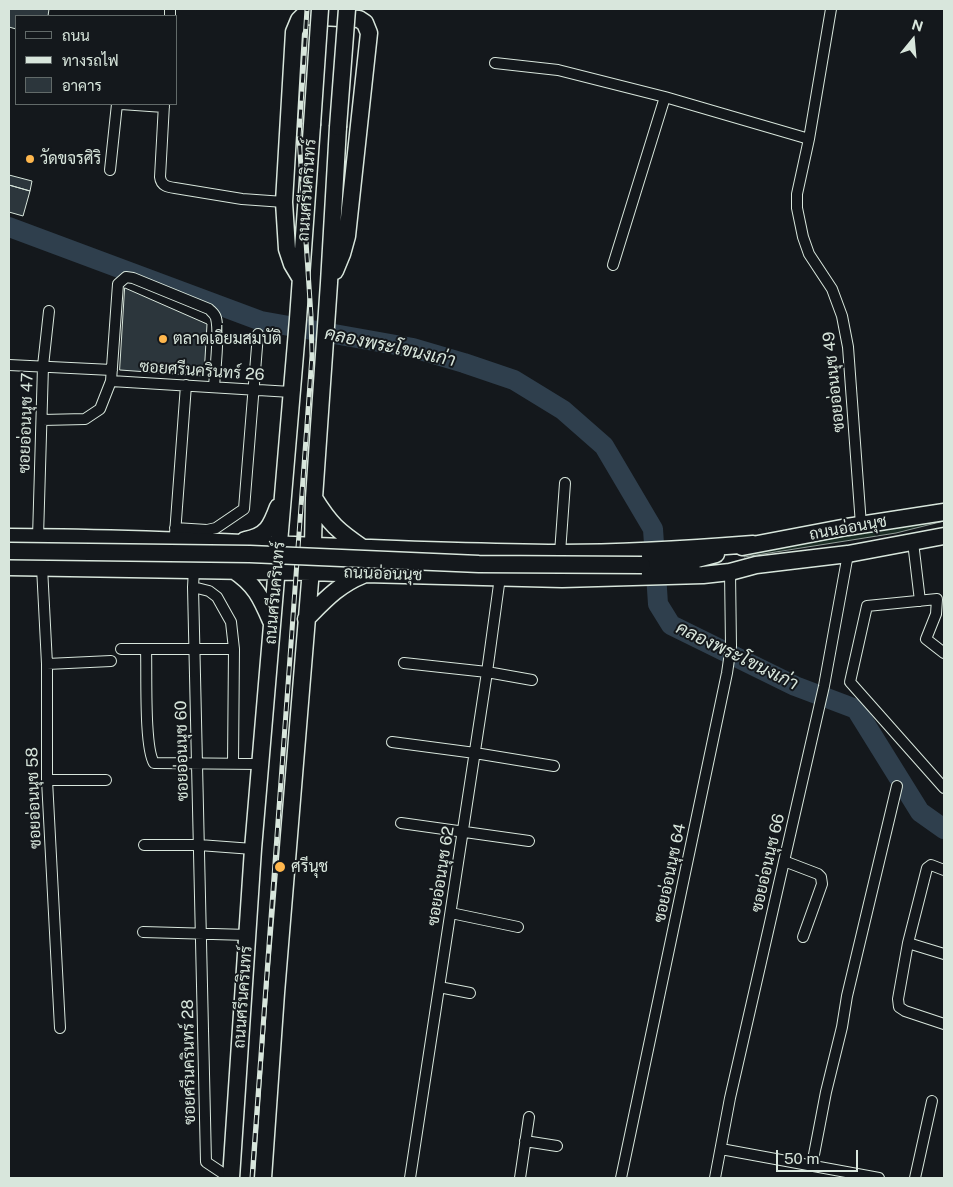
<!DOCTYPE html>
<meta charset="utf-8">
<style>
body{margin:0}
#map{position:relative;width:953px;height:1187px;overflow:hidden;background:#14181c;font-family:"Public Sans",Sarabun,sans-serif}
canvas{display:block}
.frame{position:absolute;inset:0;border:10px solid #d8e6dc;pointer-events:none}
.legend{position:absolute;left:15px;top:15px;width:162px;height:90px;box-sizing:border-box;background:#14181c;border:1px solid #626a69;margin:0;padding:6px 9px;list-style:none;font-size:15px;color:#d8e6dc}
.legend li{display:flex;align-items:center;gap:10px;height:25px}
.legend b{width:25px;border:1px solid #626a69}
.north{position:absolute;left:888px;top:15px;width:50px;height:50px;-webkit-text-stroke:4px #14181c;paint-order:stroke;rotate:17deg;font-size:14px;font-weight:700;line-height:20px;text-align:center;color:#d8e6dc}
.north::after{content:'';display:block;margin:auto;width:18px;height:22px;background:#d8e6dc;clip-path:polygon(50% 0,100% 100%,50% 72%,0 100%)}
.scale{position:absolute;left:776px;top:1150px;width:82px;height:22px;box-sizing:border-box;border:2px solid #d8e6dc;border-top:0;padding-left:6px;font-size:15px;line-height:18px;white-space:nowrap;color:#d8e6dc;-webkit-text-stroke:4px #14181c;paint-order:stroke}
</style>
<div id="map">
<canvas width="953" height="1187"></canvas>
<div class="frame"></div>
<ul class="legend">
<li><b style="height:6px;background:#14181c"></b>ถนน</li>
<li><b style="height:6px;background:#d8e6dc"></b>ทางรถไฟ</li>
<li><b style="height:14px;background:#2c363c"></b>อาคาร</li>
</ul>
<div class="north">N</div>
<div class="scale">50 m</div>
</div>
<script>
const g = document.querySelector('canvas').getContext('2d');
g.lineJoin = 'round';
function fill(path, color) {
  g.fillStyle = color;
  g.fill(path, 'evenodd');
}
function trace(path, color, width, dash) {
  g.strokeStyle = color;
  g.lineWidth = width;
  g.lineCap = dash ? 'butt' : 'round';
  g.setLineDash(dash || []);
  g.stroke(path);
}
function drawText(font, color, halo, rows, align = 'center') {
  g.font = font + ' "Public Sans",Sarabun,sans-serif';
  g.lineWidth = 4;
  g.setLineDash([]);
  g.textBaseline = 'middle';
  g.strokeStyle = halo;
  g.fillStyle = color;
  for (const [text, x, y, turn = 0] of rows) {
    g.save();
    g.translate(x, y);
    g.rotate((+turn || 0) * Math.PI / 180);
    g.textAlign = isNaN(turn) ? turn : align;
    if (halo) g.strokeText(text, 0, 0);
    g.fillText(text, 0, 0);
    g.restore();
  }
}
const green = new Path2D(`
 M 944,519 L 944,521 L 896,533 L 744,557 L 744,554 Z`);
fill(green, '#1a2d24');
trace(green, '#939e99', 1);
trace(new Path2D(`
 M 9,227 L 261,321 L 413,348 L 464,363 L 514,380 L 563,410 L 604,446 L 653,529 L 658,604 L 671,625 L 795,686 L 856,709 L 920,812 L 944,829`), '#2f3f4d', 20);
const building = new Path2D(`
 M 9,9 L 49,9 L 48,16 L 16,16 L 16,29 L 9,27 Z
 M 9,175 L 32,181 L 30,191 L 9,185 Z
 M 9,185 L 30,191 L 23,216 L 9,212 Z
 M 125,288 L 207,324 L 204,376 L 120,370 Z`);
fill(building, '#2c363c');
trace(building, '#d8e6dc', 1);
const street = new Path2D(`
 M 831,9 L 809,139 L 797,194 L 797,208 L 803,237 L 809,254 L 832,289 L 842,316 L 848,347 L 861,525
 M 170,16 L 170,9
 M 495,63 L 558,70 L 665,97 L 809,139
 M 121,104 L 164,107
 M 164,104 L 160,177 C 161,186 168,187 175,188 L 242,199 L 284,202
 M 110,170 L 117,104
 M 613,265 L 665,97
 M 9,365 L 112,370
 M 111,381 L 291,392
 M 42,420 L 85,419 L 100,409 L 111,381 L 118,284 L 126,277 L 133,278 L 209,309 C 212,312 215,314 216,318 C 220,333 215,370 214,387
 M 175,528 L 207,530 L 216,528 L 244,509 L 258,334
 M 175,534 L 186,385
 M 38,537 L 43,366 L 49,311
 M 913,542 L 920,601
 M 560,553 L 565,483
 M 42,567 L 47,664 L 47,780 L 60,1028
 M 194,569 L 193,587 L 206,1162 L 230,1178
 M 193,587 L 209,591 L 217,597 L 231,622 L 234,649 L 233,763
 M 121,649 L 234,649
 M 146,649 C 147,672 144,747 154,763 L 260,764
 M 944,653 L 926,639 L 936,614 L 937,599 L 867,606 L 850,682 L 944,788
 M 404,663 L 487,672 L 532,680
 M 47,664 L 111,661
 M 392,742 L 475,753 L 554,766
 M 47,780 L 106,780
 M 401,823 L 529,841
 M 144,845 L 199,845 L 253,849
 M 784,861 L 818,874 L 821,877 L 822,884 L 803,937
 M 944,870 L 931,865 L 927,868 L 908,943 L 898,999 L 899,1007 L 905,1011 L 944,1024
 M 451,913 L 518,927
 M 143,932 L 248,935
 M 908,943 L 944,954
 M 439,987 L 470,993
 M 525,1141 L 557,1146
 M 721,1149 L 879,1178
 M 812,1165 L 826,1092 L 842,1027 L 847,996 L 897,786
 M 410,1178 L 487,672 L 500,577
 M 520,1178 L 529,1117
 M 621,1178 L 727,673 L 731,646 L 730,572
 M 715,1178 L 730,1098 L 824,686 L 848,554
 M 915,1178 L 932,1101`);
const primary = new Path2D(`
 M 301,279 L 292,264 L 287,249 L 284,202 L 294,32 L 299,20 L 303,16 L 359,19 L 365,23 L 369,33 L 347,236 L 342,254 L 335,271
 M 314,498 C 330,524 338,531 363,548
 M 9,537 C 193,537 376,552 560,553 C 624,553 689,549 753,544
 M 245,540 C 267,536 271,526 278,507
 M 742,547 L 847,527 L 944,512
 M 682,563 L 716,554
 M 642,565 L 692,564
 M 9,567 L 311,572 L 365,574 L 562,579 L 703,575 L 730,572 L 756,565 L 848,554 L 944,536
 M 233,570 C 255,584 261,598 271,621
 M 306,619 C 324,601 338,585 363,575
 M 231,1178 L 253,849 L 298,319 L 312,125
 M 263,1178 L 276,993 L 313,545 L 314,498 L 329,283 L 338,127`);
trace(street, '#d8e6dc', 12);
trace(primary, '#d8e6dc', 19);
trace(street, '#14181c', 10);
trace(primary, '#14181c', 16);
const rail = new Path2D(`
 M 252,1178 L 312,356 L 311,316 L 299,137 L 307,9`);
trace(rail, '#d8e6dc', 5);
trace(rail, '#14181c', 3, [9]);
const primaryBridge = new Path2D(`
 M 312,125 L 320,9
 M 338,127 L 347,9
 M 9,551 L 250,554 L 479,564 L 642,565`);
trace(primaryBridge, '#d8e6dc', 19, []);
trace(primaryBridge, '#14181c', 16);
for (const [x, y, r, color] of [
 [30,159,5,"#ffb74d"],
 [163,339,5,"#ffb74d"],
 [280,867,6,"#ffb74d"]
]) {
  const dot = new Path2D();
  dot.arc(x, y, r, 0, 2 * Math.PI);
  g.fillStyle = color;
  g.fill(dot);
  trace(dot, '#14181c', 2);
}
drawText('16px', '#d8e6dc', '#14181c', [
 ["วัดขจรศิริ",40,159],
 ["ตลาดเอี่ยมสมบัติ",173,339],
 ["ศรีนุช",291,867]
], 'left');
drawText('16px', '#d8e6dc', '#14181c', [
 ["ถนนศรีนครินทร์",307,190,-86],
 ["ซอยศรีนครินทร์ 26",202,371,4],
 ["ซอยอ่อนนุช 49",834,382,-96],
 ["ซอยอ่อนนุช 47",26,423,-88],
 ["ถนนอ่อนนุช",848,528,-10],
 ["ถนนอ่อนนุช",383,574,2],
 ["ถนนศรีนครินทร์",275,593,-85],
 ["ซอยอ่อนนุช 60",182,751,-91],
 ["ซอยอ่อนนุช 58",34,798,-92],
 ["ซอยอ่อนนุช 66",768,863,-77],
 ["ซอยอ่อนนุช 64",670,873,-78],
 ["ซอยอ่อนนุช 62",441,876,-81],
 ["ถนนศรีนครินทร์",243,997,-86],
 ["ซอยศรีนครินทร์ 28",189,1062,-91]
]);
drawText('italic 18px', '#d8e6dc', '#14181c', [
 ["คลองพระโขนงเก่า",390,347,12],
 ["คลองพระโขนงเก่า",737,656,26]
]);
</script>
